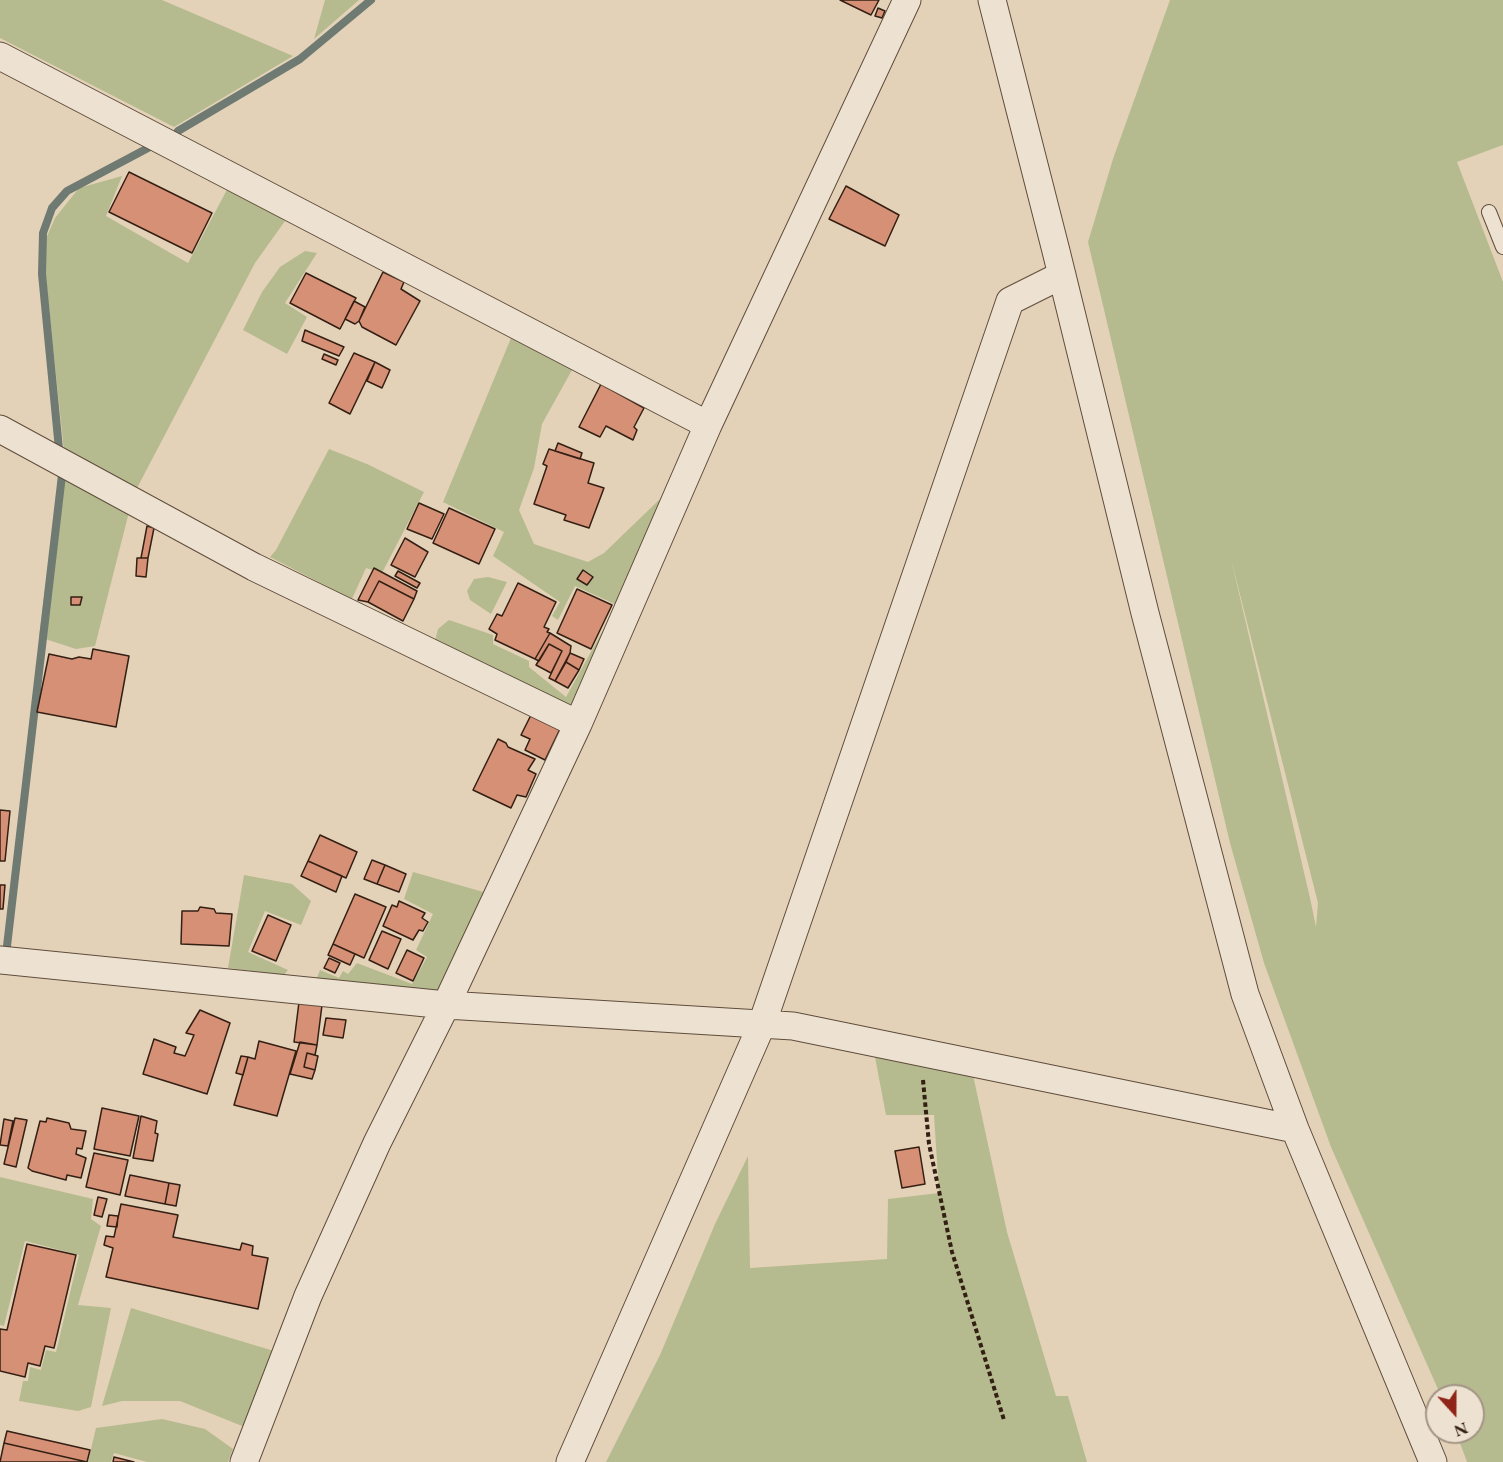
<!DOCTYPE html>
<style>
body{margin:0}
#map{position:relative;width:1503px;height:1462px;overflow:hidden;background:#e4d2b8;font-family:"EB Garamond",serif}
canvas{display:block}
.north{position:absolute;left:1425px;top:1384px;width:60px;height:60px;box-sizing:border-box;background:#ede2d1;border:2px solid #a39485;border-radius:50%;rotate:159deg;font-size:16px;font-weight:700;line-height:24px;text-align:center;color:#331f13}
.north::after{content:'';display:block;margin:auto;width:21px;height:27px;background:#8f2418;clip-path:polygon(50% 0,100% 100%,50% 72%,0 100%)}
</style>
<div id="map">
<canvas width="1503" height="1462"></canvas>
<div class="north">N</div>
</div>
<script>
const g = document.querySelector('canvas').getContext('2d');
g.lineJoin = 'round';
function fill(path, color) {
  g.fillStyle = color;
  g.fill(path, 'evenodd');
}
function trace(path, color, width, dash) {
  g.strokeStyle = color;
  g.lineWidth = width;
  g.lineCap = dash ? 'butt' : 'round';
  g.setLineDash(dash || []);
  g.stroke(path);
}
fill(new Path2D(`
 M 0,0 L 162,0 L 293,56 L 174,127 L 0,38 Z
 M 325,0 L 359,0 L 314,39 Z
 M 1170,0 L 1503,0 L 1503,145 L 1457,162 L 1503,282 L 1503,1462 L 1467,1462 L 1456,1432 L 1473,1432 L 1473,1396 L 1441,1396 L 1331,1147 L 1264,963 L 1230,843 L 1088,242 L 1113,159 ZM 1231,559 L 1318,903 L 1316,927 L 1310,898 Z
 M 122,176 L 106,216 L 188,263 L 229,186 L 285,221 L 255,263 L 137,488 L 64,451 L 46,279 L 45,241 L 55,218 L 79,188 Z
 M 305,251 L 317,253 L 285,303 L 307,317 L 287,354 L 243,330 L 262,292 L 280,267 Z
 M 511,338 L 572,370 L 542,424 L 534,468 L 519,510 L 534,544 L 588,562 L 604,553 L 659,500 L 663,511 L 573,710 L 434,645 L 438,629 L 449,620 L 493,635 L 493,644 L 529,661 L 529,667 L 566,697 L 617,605 L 575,586 L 558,620 L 552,616 L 560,602 L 493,556 L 504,532 L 443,502 Z
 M 329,449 L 367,464 L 424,492 L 382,573 L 366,568 L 352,599 L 270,557 L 276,550 Z
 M 59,476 L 129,512 L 95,646 L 76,649 L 39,637 Z
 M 488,577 L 507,582 L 491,614 L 470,600 L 467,591 L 474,579 Z
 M 413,872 L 487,893 L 436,996 L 316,980 L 320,970 L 339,978 L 343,971 L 348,974 L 357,963 L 412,984 L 427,957 L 416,950 L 433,914 L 404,899 Z
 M 244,875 L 292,884 L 311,901 L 301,925 L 265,911 L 248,952 L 288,970 L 284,975 L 228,968 Z
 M 875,1057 L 973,1075 L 1007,1232 L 1056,1396 L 1068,1396 L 1087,1462 L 606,1462 L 660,1355 L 715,1224 L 748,1156 L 750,1268 L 887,1259 L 888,1199 L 939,1193 L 934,1115 L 886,1115 Z
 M 0,1177 L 93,1199 L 91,1219 L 101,1226 L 78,1305 L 111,1308 L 91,1407 L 78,1411 L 19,1401 L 23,1381 L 28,1381 L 30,1367 L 41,1370 L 46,1350 L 56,1352 L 79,1255 L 25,1241 L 4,1326 L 0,1325 Z
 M 131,1308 L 274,1351 L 247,1428 L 180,1401 L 122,1401 L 102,1406 Z
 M 162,1419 L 205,1429 L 233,1449 L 228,1462 L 147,1462 L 114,1453 L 111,1462 L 88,1462 L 96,1428 Z`), '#b5bb8e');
trace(new Path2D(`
 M 178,131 L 300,59 L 371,0
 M 59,449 L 42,274 L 43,233 L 52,208 L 67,191 L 148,148
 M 7,946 L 62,475`), '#6e7a72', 8);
const building = new Path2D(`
 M 840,0 L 879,0 L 871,15 Z
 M 878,8 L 885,11 L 882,18 L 875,16 Z
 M 129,172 L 212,213 L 192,253 L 109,212 Z
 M 846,186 L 899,215 L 885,246 L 829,219 Z
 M 383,272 L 404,282 L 401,289 L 420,301 L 396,345 L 362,327 L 359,321 Z
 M 306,273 L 356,298 L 340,329 L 290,303 Z
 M 354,301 L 365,307 L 359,321 L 355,324 L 345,319 Z
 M 305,330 L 344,347 L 339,356 L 302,341 Z
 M 354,353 L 375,362 L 350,414 L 329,403 Z
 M 324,354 L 338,360 L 336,365 L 322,359 Z
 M 375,362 L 390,370 L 382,388 L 367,381 Z
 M 601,384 L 644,408 L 634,427 L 637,430 L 633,440 L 606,426 L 600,437 L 579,427 Z
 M 558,443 L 582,453 L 580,459 L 555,451 Z
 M 549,449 L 594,463 L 588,483 L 604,488 L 589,528 L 564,520 L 566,515 L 534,504 L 547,466 L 543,464 Z
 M 419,503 L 444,514 L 432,539 L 407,529 Z
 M 449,508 L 495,529 L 479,564 L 433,543 Z
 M 147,526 L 154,528 L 148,558 L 141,558 Z
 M 405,538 L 428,552 L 415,577 L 391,565 Z
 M 137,558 L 148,558 L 146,577 L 136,576 Z
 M 374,568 L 417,591 L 414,599 L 379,581 L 368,602 L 358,600 Z
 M 583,570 L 593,577 L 587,585 L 577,579 Z
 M 398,571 L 420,583 L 417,588 L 395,576 Z
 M 379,581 L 414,599 L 403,621 L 368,602 Z
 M 518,583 L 556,602 L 544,627 L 549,629 L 547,632 L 550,633 L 535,659 L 495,640 L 497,634 L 489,629 L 497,614 L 502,616 Z
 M 577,589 L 612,605 L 591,649 L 557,633 Z
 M 71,597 L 82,597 L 80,605 L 71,605 Z
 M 550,633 L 571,646 L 570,653 L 555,681 L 549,678 L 562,651 L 549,644 L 539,661 L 535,659 Z
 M 549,644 L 562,651 L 551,673 L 536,665 Z
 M 93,649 L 129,656 L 116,727 L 37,712 L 49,654 L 72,659 L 79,657 L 91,659 Z
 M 570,653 L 584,659 L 579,670 L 566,662 Z
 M 566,662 L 579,670 L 568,688 L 555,681 Z
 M 533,711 L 562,725 L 545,760 L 525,750 L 530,739 L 521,735 Z
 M 498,739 L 506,743 L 508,747 L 535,759 L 528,770 L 536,774 L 526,797 L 517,795 L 511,808 L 473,790 Z
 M 0,810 L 10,811 L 5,861 L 0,861 Z
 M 320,835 L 357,852 L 346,878 L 308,861 Z
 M 372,860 L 385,865 L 377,884 L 364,879 Z
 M 308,861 L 342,876 L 336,892 L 301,876 Z
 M 385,865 L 406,874 L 399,892 L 377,884 Z
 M 0,885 L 5,885 L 3,909 L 0,909 Z
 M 355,894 L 386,907 L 364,958 L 333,944 Z
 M 399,901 L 425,913 L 422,918 L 428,922 L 423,931 L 419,930 L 413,940 L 383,926 L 392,905 L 397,907 Z
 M 200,907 L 214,909 L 216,913 L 232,914 L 229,946 L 181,944 L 182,911 L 198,911 Z
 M 268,915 L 291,925 L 276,961 L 252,951 Z
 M 382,931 L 401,939 L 388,969 L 369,960 Z
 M 333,944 L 355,954 L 350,965 L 328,955 Z
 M 407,950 L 424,958 L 413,981 L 396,973 Z
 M 329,958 L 340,963 L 335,973 L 324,968 Z
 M 299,1002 L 322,1005 L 317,1045 L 294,1042 Z
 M 200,1010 L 230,1023 L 207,1094 L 143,1074 L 154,1039 L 176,1047 L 174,1053 L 185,1056 L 194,1035 L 186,1033 Z
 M 326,1018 L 346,1020 L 343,1038 L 323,1035 Z
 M 259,1041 L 296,1051 L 277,1116 L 234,1105 L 248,1057 L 255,1059 Z
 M 300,1042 L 317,1045 L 315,1055 L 307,1053 L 304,1067 L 315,1070 L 312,1079 L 290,1074 Z
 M 307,1053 L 318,1056 L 315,1070 L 304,1067 Z
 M 241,1056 L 248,1057 L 243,1075 L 236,1073 Z
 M 102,1108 L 139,1116 L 130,1156 L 94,1149 Z
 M 141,1116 L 157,1121 L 155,1133 L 158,1134 L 153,1161 L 133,1158 Z
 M 15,1118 L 27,1120 L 16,1167 L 4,1164 Z
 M 47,1118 L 69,1123 L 71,1129 L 86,1131 L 82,1149 L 77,1148 L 76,1154 L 86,1158 L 81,1178 L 67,1175 L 66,1180 L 32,1171 L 28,1168 L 40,1121 L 46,1122 Z
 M 4,1119 L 13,1121 L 8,1146 L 0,1145 Z
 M 919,1147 L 925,1184 L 902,1188 L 895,1151 Z
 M 94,1153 L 128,1160 L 120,1195 L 86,1187 Z
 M 130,1175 L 169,1183 L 165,1204 L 125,1196 Z
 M 169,1183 L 180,1185 L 176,1206 L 165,1204 Z
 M 98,1197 L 107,1199 L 102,1217 L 94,1215 Z
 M 121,1204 L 178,1215 L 173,1237 L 240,1250 L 242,1243 L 253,1246 L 252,1255 L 268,1258 L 258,1309 L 106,1277 L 113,1248 L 104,1245 L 106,1236 L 114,1237 Z
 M 109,1215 L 118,1216 L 117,1227 L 107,1226 Z
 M 27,1244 L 76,1255 L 54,1348 L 45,1346 L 40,1366 L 28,1363 L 25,1377 L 0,1371 L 0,1329 L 7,1330 Z
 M 7,1431 L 90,1450 L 87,1462 L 4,1443 Z
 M 4,1443 L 87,1462 L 0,1462 Z
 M 114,1457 L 134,1462 L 113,1462 Z`);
fill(building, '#d59076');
trace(building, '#331f13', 1.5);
const service = new Path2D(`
 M 1489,212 L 1503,247`);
const minor = new Path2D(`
 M 992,0 L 1056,251 L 1145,613 L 1245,994 L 1295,1129 L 1433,1462
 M 0,56 L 708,425
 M 0,429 L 254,567 L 578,724
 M 0,960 L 446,1005 L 793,1026 L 1295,1129
 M 244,1462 L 308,1296 L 377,1143 L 446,1005 L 578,724 L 708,425 L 907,0
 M 570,1462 L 762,1024 L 1010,301 L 1062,275`);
trace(service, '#5f4c3c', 16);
trace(minor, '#5f4c3c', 29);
trace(new Path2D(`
 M 923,1080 L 929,1144 L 952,1252 L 1004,1420`), '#331f13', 4, [4.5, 3]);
trace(service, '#ede2d1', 14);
trace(minor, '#ede2d1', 27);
</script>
